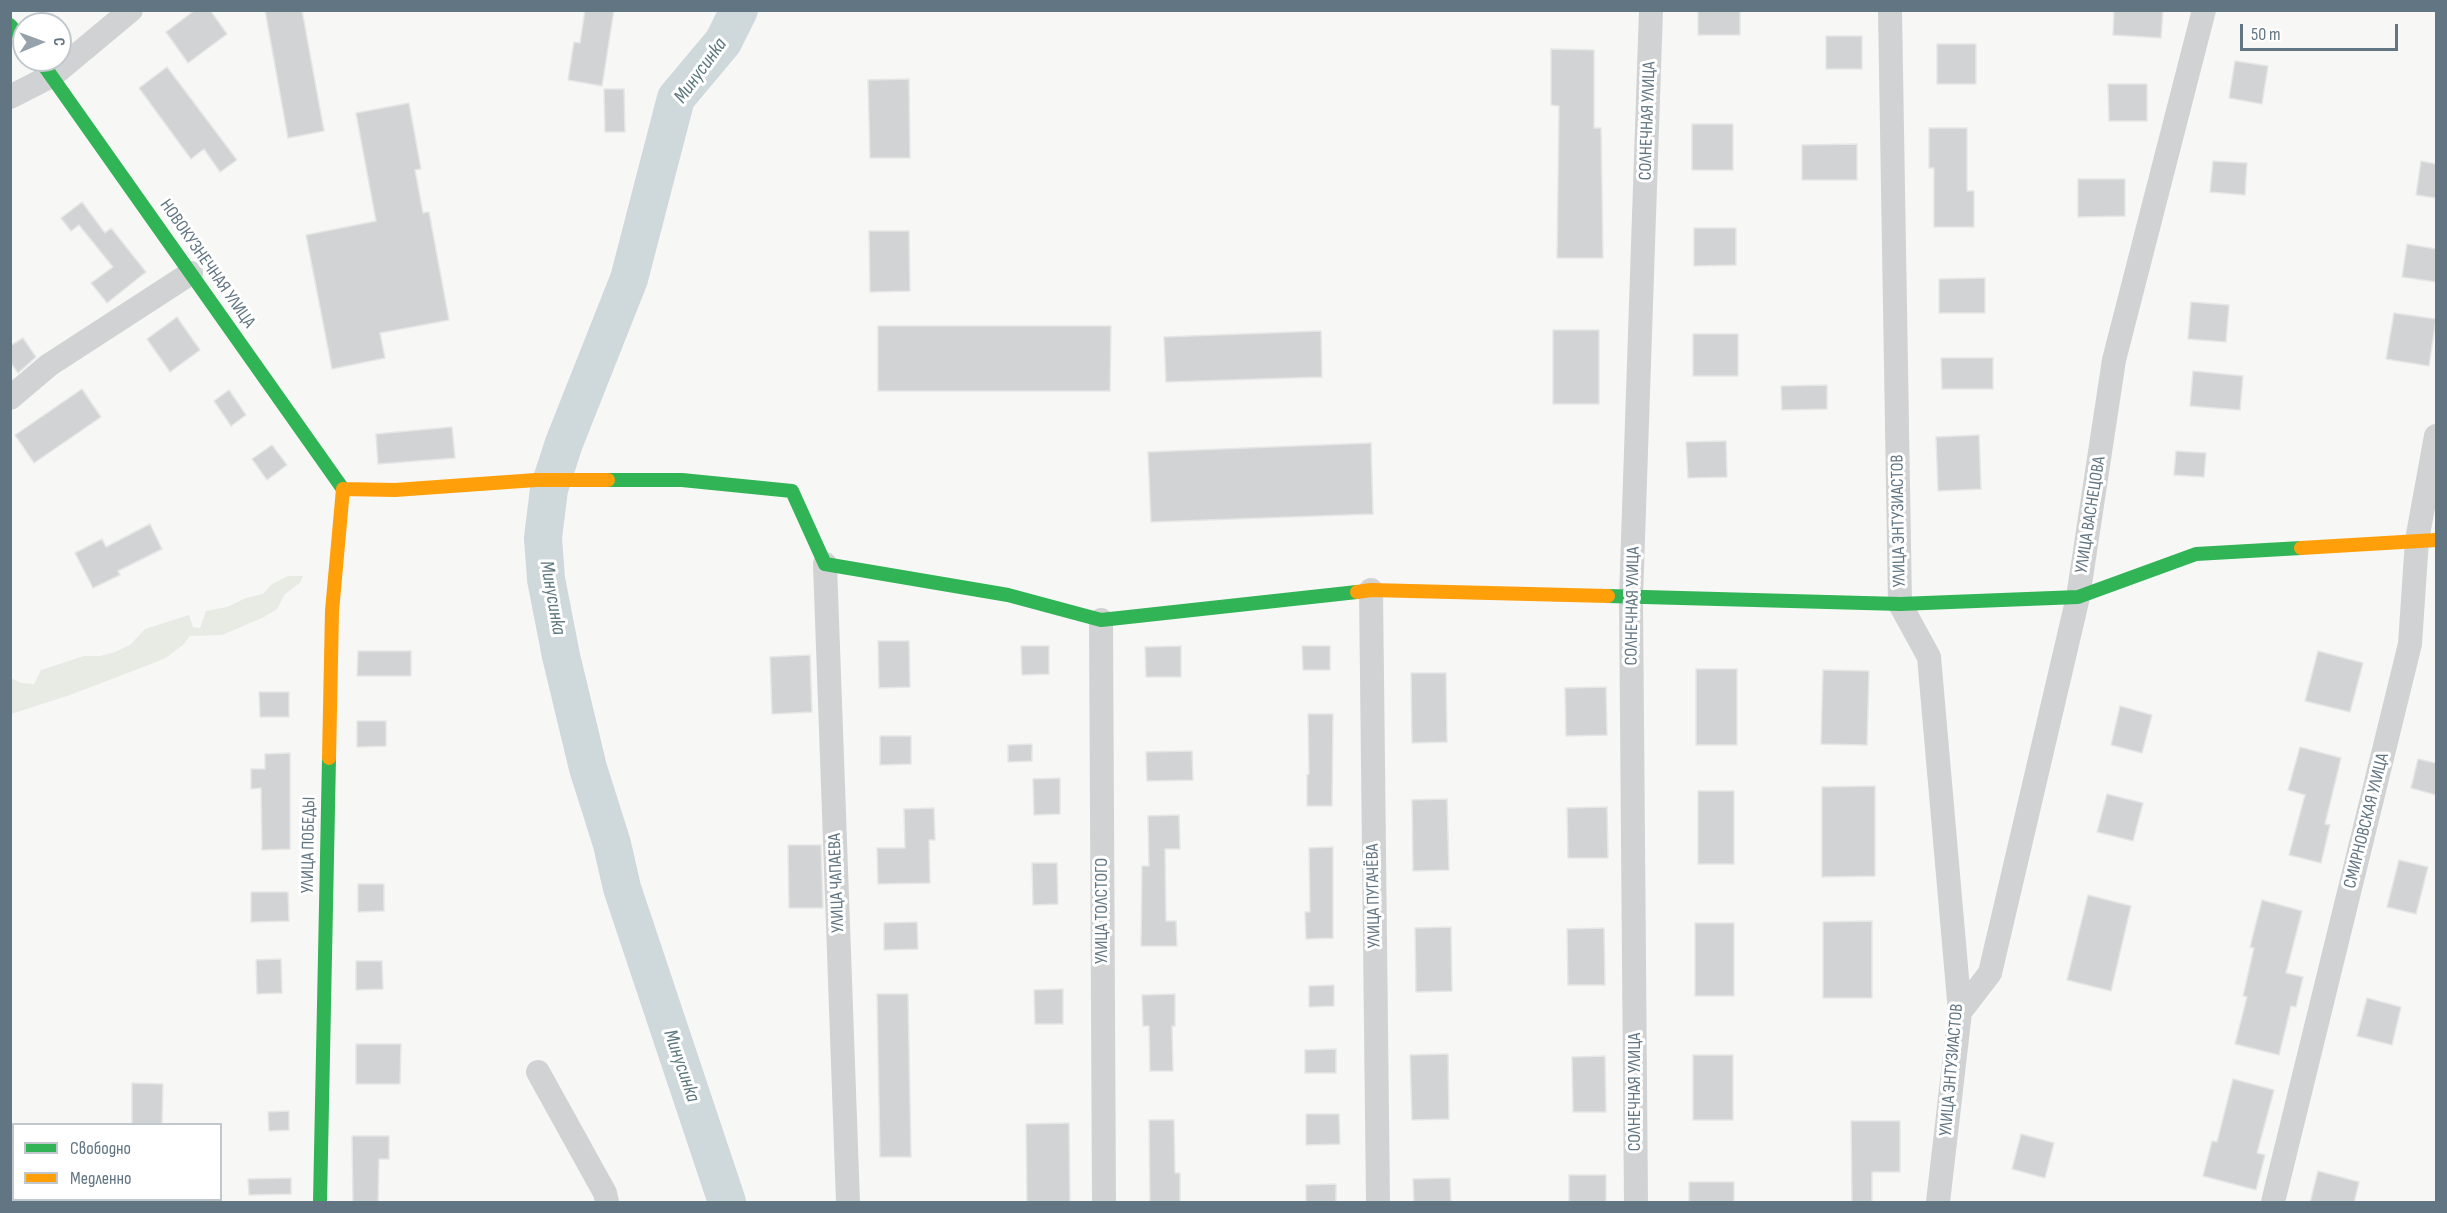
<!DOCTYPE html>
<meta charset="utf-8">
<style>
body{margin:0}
#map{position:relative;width:2447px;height:1213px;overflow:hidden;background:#f7f7f6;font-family:"Sofia Sans Condensed",sans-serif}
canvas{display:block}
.frame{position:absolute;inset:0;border:12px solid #617583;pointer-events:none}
.legend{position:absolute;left:12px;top:1123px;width:210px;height:78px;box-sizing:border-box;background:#fff;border:2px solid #c0c8cd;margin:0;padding:8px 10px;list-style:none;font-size:18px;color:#617583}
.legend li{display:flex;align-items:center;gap:12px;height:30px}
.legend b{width:30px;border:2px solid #c0c8cd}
.north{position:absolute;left:12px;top:12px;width:60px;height:60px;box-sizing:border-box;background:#fff;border:2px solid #c0c8cd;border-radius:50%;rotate:89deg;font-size:16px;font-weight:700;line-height:24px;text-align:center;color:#617583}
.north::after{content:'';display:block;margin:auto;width:21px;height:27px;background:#96a2ab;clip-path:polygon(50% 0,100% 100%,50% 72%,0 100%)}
.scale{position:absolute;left:2240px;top:24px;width:158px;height:27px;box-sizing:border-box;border:3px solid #617583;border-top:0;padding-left:8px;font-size:18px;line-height:21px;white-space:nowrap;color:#617583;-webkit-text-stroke:4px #fff;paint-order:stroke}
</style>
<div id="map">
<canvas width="2447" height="1213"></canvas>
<div class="frame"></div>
<ul class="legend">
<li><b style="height:8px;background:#30b455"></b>Свободно</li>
<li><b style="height:8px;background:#ff9f0a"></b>Медленно</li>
</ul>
<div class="north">С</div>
<div class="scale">50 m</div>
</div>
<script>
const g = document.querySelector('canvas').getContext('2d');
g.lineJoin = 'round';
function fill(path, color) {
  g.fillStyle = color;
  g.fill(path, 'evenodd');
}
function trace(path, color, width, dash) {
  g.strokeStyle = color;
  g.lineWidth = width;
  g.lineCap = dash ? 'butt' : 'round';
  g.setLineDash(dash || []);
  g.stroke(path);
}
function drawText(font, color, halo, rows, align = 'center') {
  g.font = font + ' "Sofia Sans Condensed",sans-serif';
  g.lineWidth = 6;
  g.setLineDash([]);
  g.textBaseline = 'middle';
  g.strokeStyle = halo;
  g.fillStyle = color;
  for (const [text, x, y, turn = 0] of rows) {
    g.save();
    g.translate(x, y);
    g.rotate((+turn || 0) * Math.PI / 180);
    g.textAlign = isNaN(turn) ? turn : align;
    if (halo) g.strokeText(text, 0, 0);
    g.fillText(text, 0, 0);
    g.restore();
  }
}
fill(new Path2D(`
 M 288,576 L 303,576 L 300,583 L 285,594 L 277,609 L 264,617 L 222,635 L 190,636 L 183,645 L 164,659 L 70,695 L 11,714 L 11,678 L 21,683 L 34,684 L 41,670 L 84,656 L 100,656 L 115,652 L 130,645 L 145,629 L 189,615 L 193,627 L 200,628 L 206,611 L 227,607 L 246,598 L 263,594 L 272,584 Z`), '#e7ebe4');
trace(new Path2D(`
 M 727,1202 L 622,888 L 612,844 L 588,768 L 561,656 L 546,579 L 543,538 L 549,489 L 564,443 L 629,279 L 676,98 L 723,42 L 739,10`), '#cfd8db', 38);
const building = new Path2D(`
 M 195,10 L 210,10 L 227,34 L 188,63 L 166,32 Z
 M 265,10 L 302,10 L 324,131 L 288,138 Z
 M 585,10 L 614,10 L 602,86 L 568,80 L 574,42 L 580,43 Z
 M 1698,10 L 1740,10 L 1740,35 L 1698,35 Z
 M 2114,10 L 2163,10 L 2161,38 L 2113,35 Z
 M 1826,36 L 1862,36 L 1862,69 L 1826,69 Z
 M 1937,44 L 1976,44 L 1976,84 L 1937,84 Z
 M 1551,49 L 1594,50 L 1594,128 L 1601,128 L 1603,258 L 1557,258 L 1559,106 L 1551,105 Z
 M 2235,61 L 2268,66 L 2262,104 L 2229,98 Z
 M 167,67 L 237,160 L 220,172 L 204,149 L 191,159 L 139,88 Z
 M 909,79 L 910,158 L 870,158 L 868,80 Z
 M 2108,84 L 2147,84 L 2147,121 L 2109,121 Z
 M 604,89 L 624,89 L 625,132 L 605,132 Z
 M 409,103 L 421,169 L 415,170 L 423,213 L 429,212 L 449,320 L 380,333 L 385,358 L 332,369 L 306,235 L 376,221 L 356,113 Z
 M 1692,124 L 1733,124 L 1733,170 L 1692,170 Z
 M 1929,128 L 1967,128 L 1967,191 L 1974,191 L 1974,227 L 1934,227 L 1934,168 L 1929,168 Z
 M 1857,144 L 1857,180 L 1802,180 L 1802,145 Z
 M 2213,161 L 2247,163 L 2245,195 L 2210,192 Z
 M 2421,161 L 2436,164 L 2436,198 L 2416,195 Z
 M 2078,179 L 2125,179 L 2125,216 L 2078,217 Z
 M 82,202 L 105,233 L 111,228 L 146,272 L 107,303 L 91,283 L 113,267 L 79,225 L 71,231 L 61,218 Z
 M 1694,228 L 1736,228 L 1736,265 L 1694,266 Z
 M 869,231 L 909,231 L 910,291 L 870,292 Z
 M 2407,244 L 2436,249 L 2436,282 L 2402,277 Z
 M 1985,278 L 1985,313 L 1939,313 L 1939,279 Z
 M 2191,302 L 2229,305 L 2226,342 L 2188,339 Z
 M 2394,313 L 2436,319 L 2429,366 L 2386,359 Z
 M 177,317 L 200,350 L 170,372 L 147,339 Z
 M 878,326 L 1111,326 L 1110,391 L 878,391 Z
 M 1553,330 L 1599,330 L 1599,404 L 1553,404 Z
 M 1321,331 L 1322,377 L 1166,382 L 1164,337 Z
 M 1693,334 L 1738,334 L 1738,376 L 1693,376 Z
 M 23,338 L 36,357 L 18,373 L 10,362 L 10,346 Z
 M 1941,358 L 1993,358 L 1993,389 L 1942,389 Z
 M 2193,371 L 2243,376 L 2240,410 L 2190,406 Z
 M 1827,385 L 1827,409 L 1782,410 L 1781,386 Z
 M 82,389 L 101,417 L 34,463 L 15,435 Z
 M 229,390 L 246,415 L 231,426 L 214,401 Z
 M 452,427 L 455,458 L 378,464 L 376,434 Z
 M 1979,435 L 1981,489 L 1938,491 L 1936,437 Z
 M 1726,441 L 1727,477 L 1688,478 L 1686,442 Z
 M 1371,443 L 1373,514 L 1151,522 L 1148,452 Z
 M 272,445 L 287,465 L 267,480 L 252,459 Z
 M 2176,451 L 2206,453 L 2204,477 L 2174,475 Z
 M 150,524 L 162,549 L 118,571 L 120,575 L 93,588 L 75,553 L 102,539 L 106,547 Z
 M 878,641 L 909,641 L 910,687 L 879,688 Z
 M 1021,646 L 1049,646 L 1049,674 L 1022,675 Z
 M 1181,646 L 1181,677 L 1146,677 L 1145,647 Z
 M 1302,646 L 1330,646 L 1330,670 L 1303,670 Z
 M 358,651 L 411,651 L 411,676 L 357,676 Z
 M 2318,651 L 2363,663 L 2350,712 L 2305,701 Z
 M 810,655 L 812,712 L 772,714 L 770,657 Z
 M 1696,669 L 1737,669 L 1737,745 L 1696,745 Z
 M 1823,670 L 1869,671 L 1867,745 L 1821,744 Z
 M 1411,673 L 1446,673 L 1447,742 L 1412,743 Z
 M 1606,687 L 1607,735 L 1566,736 L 1565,688 Z
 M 259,692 L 289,692 L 289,717 L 260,717 Z
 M 2120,706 L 2152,715 L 2142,753 L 2111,745 Z
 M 1308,714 L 1333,714 L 1332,806 L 1307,806 L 1307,775 L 1309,774 Z
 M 357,721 L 386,721 L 386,746 L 357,747 Z
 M 880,736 L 911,736 L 911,764 L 880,765 Z
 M 1032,744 L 1032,761 L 1008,762 L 1008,745 Z
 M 2300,747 L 2341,758 L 2325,824 L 2330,825 L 2321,863 L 2289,855 L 2305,795 L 2288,790 Z
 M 1192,751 L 1193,780 L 1147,781 L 1146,752 Z
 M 290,753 L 290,849 L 262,850 L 261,788 L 251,789 L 251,769 L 265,769 L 265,754 Z
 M 2418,759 L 2436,763 L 2436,795 L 2411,788 Z
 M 1060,778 L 1060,814 L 1034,815 L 1033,779 Z
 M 1875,786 L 1875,876 L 1822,877 L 1822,787 Z
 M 1698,791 L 1734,791 L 1734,864 L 1698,864 Z
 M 2107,794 L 2143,803 L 2133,841 L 2097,832 Z
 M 1447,799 L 1449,870 L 1413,871 L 1412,800 Z
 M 1607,807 L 1608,858 L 1568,858 L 1567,808 Z
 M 934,808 L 935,840 L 929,840 L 930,883 L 878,884 L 877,848 L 905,848 L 904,809 Z
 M 1179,815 L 1180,849 L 1165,849 L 1166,921 L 1176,921 L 1177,946 L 1141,946 L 1142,866 L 1149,866 L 1148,816 Z
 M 788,845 L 821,845 L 823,908 L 789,908 Z
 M 1333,847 L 1333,938 L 1306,939 L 1305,912 L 1310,912 L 1309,848 Z
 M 2399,860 L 2428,867 L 2416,914 L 2387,907 Z
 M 1032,863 L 1057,863 L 1058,904 L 1033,905 Z
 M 358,884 L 384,884 L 384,911 L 358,912 Z
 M 251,892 L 288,892 L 289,921 L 251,922 Z
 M 2088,895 L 2131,906 L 2111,991 L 2067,980 Z
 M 2262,900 L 2302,911 L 2286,973 L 2303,977 L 2296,1007 L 2291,1006 L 2279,1055 L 2235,1044 L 2247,997 L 2243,996 L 2254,948 L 2250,947 Z
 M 1872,921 L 1872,998 L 1823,998 L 1823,922 Z
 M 917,922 L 918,949 L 884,950 L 884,923 Z
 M 1695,923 L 1734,923 L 1734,996 L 1695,996 Z
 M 1451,927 L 1452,991 L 1416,992 L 1415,928 Z
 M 1604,928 L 1605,985 L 1568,985 L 1567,929 Z
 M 281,959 L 282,993 L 257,994 L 256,960 Z
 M 356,961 L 382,961 L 383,989 L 356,990 Z
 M 1334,985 L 1334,1006 L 1309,1007 L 1309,986 Z
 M 1063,989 L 1063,1024 L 1035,1024 L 1034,990 Z
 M 877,994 L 908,994 L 911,1157 L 880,1157 Z
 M 1175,994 L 1175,1026 L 1172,1026 L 1173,1071 L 1150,1071 L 1149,1026 L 1143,1026 L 1142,995 Z
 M 2367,998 L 2401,1007 L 2392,1045 L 2357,1036 Z
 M 356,1044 L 401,1044 L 400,1084 L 356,1084 Z
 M 1336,1049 L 1336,1073 L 1305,1073 L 1305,1050 Z
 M 1448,1054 L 1449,1119 L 1412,1120 L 1410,1055 Z
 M 1693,1055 L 1733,1055 L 1733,1120 L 1693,1120 Z
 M 1605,1056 L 1606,1112 L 1573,1112 L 1572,1057 Z
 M 2233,1079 L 2274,1090 L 2257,1153 L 2265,1155 L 2256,1190 L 2203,1176 L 2212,1141 L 2217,1142 Z
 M 132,1083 L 163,1084 L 162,1125 L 132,1125 Z
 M 289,1111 L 289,1130 L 269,1131 L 268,1112 Z
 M 1306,1114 L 1339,1114 L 1340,1144 L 1306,1145 Z
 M 1149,1120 L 1174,1120 L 1175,1173 L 1180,1173 L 1180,1203 L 1150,1203 Z
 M 1851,1121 L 1900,1121 L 1900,1172 L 1872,1172 L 1872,1203 L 1852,1203 Z
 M 1069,1123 L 1070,1203 L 1027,1203 L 1026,1124 Z
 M 2021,1134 L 2054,1143 L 2045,1178 L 2012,1169 Z
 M 352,1136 L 389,1136 L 389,1159 L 379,1159 L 378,1203 L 353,1203 Z
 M 2318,1171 L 2359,1182 L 2354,1203 L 2310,1203 Z
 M 1569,1175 L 1606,1175 L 1606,1203 L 1569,1203 Z
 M 291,1178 L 291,1194 L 249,1195 L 248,1179 Z
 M 1450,1178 L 1451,1203 L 1414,1203 L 1413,1179 Z
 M 1689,1182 L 1734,1182 L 1734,1203 L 1689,1203 Z
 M 1336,1184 L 1336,1203 L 1306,1203 L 1306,1185 Z`);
fill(building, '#d2d3d4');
trace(building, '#e6e6e6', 1.5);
trace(new Path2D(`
 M 1890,10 L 1900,604 L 1929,657 L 1960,1012 L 1938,1202
 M 10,97 L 53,75 L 131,10
 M 10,398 L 49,365 L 191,273
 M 825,564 L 848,1202
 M 1371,590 L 1378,1202
 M 1101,620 L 1104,1202
 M 1960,1012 L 1990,973 L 2078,597 L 2114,360 L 2204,10
 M 538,1072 L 605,1193 L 607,1202
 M 1636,1202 L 1631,598 L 1651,10
 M 2273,1202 L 2410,644 L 2417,540 L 2436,436`), '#d1d2d3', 24);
trace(new Path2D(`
 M 10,25 L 24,41
 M 40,60 L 343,489
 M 608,480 L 682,480 L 792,491 L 825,564 L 1008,595 L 1101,620 L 1357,592
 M 1608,596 L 1900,604 L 2078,597 L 2196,554 L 2301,548
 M 320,1202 L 329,758`), '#30b455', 14);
trace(new Path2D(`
 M 343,489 L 395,490 L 536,480 L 608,480
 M 2301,548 L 2436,540
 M 1357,592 L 1371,590 L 1608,596
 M 329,758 L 332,611 L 343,489`), '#ff9f0a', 14);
drawText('18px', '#617583', '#fff', [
 ["СОЛНЕЧНАЯ УЛИЦА",1648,121,-88],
 ["НОВОКУЗНЕЧНАЯ УЛИЦА",207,264,55],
 ["УЛИЦА ВАСНЕЦОВА",2091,515,-81],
 ["УЛИЦА ЭНТУЗИАСТОВ",1899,521,-91],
 ["СОЛНЕЧНАЯ УЛИЦА",1633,606,-89],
 ["СМИРНОВСКАЯ УЛИЦА",2367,821,-76],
 ["УЛИЦА ПОБЕДЫ",309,845,-89],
 ["УЛИЦА ЧАПАЕВА",837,883,-92],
 ["УЛИЦА ПУГАЧЁВА",1374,896,-91],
 ["УЛИЦА ТОЛСТОГО",1102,911,-90],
 ["УЛИЦА ЭНТУЗИАСТОВ",1952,1070,-85],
 ["СОЛНЕЧНАЯ УЛИЦА",1635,1092,-90]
]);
drawText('italic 20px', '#5c767d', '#fff', [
 ["Минусинка",701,71,-54],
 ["Минусинка",552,598,80],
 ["Минусинка",681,1066,71]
]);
</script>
